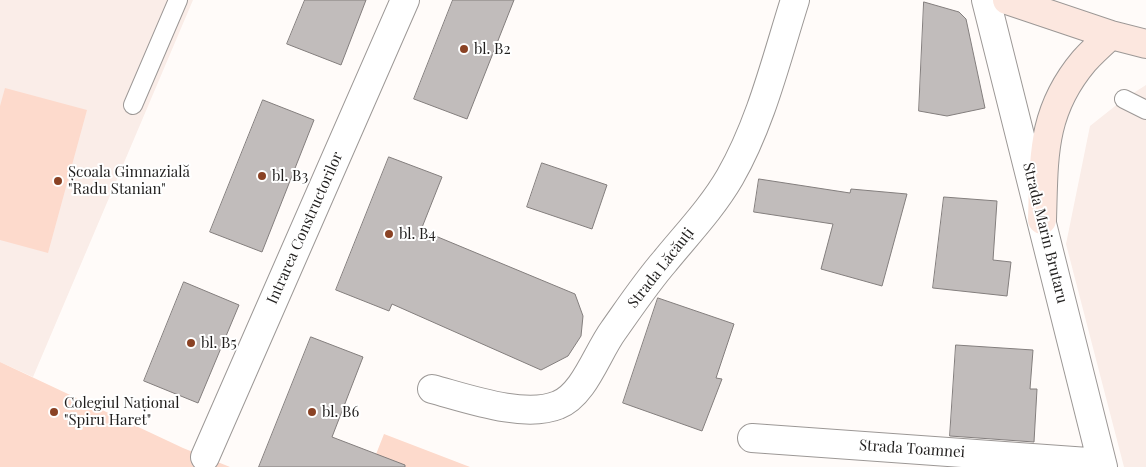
<!DOCTYPE html>
<meta charset="utf-8">
<style>
body{margin:0}
canvas{display:block;background:#fffbf9}
</style>
<canvas width="1146" height="467"></canvas>
<script>
const g = document.querySelector('canvas').getContext('2d');
g.lineJoin = 'round';
function fill(path, color) {
  g.fillStyle = color;
  g.fill(path, 'evenodd');
}
function trace(path, color, width, dash) {
  g.strokeStyle = color;
  g.lineWidth = width;
  g.lineCap = dash ? 'butt' : 'round';
  g.setLineDash(dash || []);
  g.stroke(path);
}
function drawText(font, color, halo, rows, align = 'center') {
  g.font = font + ' "Playfair Display",serif';
  g.lineWidth = 4;
  g.setLineDash([]);
  g.textBaseline = 'middle';
  g.strokeStyle = halo;
  g.fillStyle = color;
  for (const [text, x, y, turn = 0] of rows) {
    g.save();
    g.translate(x, y);
    g.rotate((+turn || 0) * Math.PI / 180);
    g.textAlign = isNaN(turn) ? turn : align;
    if (halo) g.strokeText(text, 0, 0);
    g.fillText(text, 0, 0);
    g.restore();
  }
}
fill(new Path2D(`
 M 0,0 L 193,0 L 33,377 L 0,362 Z
 M 1146,85 L 1146,467 L 1124,467 L 1066,244 L 1090,126 L 1124,99 Z`), '#faede8');
fill(new Path2D(`
 M 5,88 L 87,110 L 48,253 L 0,240 L 0,106 Z
 M 0,362 L 183,448 L 230,467 L 0,467 Z
 M 384,434 L 470,467 L 371,467 Z`), '#fddacc');
const building = new Path2D(`
 M 305,0 L 366,0 L 341,65 L 287,44 Z
 M 453,0 L 514,0 L 467,119 L 414,99 Z
 M 924,2 L 959,12 L 966,19 L 985,108 L 947,116 L 919,111 Z
 M 263,100 L 314,120 L 262,252 L 210,232 Z
 M 389,157 L 442,177 L 421,230 L 575,294 L 583,316 L 581,336 L 568,356 L 541,370 L 392,304 L 389,311 L 336,290 Z
 M 542,163 L 607,185 L 592,229 L 527,207 Z
 M 759,179 L 850,193 L 851,189 L 907,194 L 882,286 L 821,269 L 833,224 L 754,212 Z
 M 944,197 L 997,201 L 993,260 L 1011,262 L 1007,296 L 933,288 Z
 M 184,282 L 239,305 L 198,403 L 144,381 Z
 M 658,298 L 734,324 L 716,378 L 722,379 L 702,431 L 623,403 Z
 M 311,337 L 363,357 L 332,437 L 405,465 L 405,467 L 259,467 Z
 M 956,345 L 1033,350 L 1030,389 L 1037,389 L 1034,442 L 950,436 Z`);
fill(building, '#c1bcbb');
trace(building, '#837e7d', 1);
const service = new Path2D(`
 M 1124,99 L 1146,110
 M 133,105 L 178,0`);
const minor = new Path2D(`
 M 986,0 L 1103,467
 M 432,389 C 466,398 524,419 558,405 C 584,395 597,353 613,331 C 630,307 646,283 665,261 C 687,234 712,208 730,177 C 761,123 776,60 795,0
 M 752,438 L 1102,463
 M 205,457 L 405,0`);
const secondary = new Path2D(`
 M 1007,0 L 1111,35 L 1146,44
 M 1042,220 C 1044,158 1041,112 1084,61 C 1092,52 1102,43 1111,35`);
trace(service, '#9c9896', 20);
trace(minor, '#9c9896', 30);
trace(secondary, '#9c9896', 30);
trace(service, '#fff', 18);
trace(minor, '#fff', 28);
trace(secondary, '#fce7df', 28);
for (const [x, y, r, color] of [
 [464,49,5,"#8a4224"],
 [262,176,5,"#8a4224"],
 [58,181,5,"#8a4224"],
 [389,234,5,"#8a4224"],
 [191,343,5,"#8a4224"],
 [54,412,5,"#8a4224"],
 [312,412,5,"#8a4224"]
]) {
  const dot = new Path2D();
  dot.arc(x, y, r, 0, 2 * Math.PI);
  g.fillStyle = color;
  g.fill(dot);
  trace(dot, '#fff', 2);
}
drawText('15px', '#211f1e', '#fff', [
 ["bl. B2",474,49],
 ["Școala Gimnazială",68,172],
 ["\"Radu Stanian\"",68,189],
 ["bl. B3",272,176],
 ["bl. B4",399,234],
 ["bl. B5",201,343],
 ["Colegiul Național",64,403],
 ["\"Spiru Haret\"",64,420],
 ["bl. B6",322,412]
], 'left');
drawText('15px', '#211f1e', '#fff', [
 ["Intrarea Constructorilor",305,228,-66],
 ["Strada Marin Brutaru",1045,233,76],
 ["Strada Lăcăuți",661,268,-52],
 ["Strada Toamnei",912,449,4]
]);
</script>
